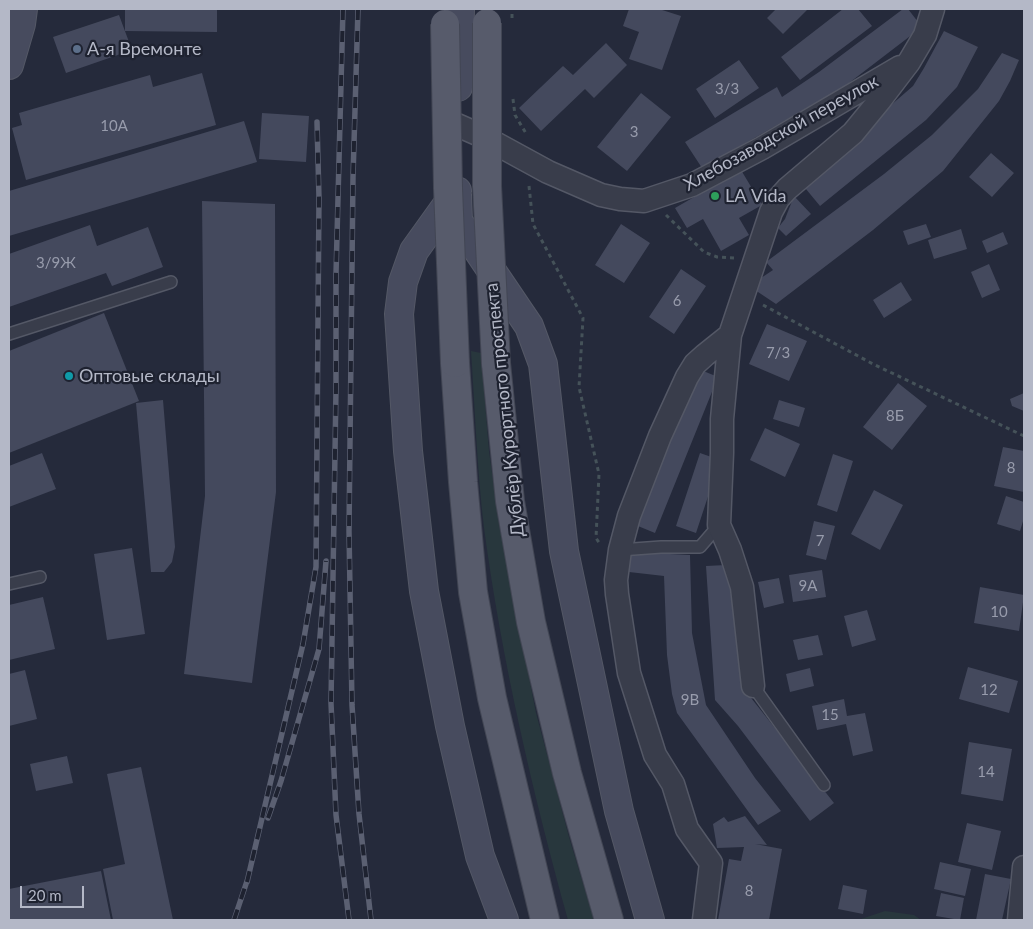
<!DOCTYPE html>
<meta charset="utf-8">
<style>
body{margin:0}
#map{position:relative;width:1033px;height:929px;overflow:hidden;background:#252a3b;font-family:Lato,sans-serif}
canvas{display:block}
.frame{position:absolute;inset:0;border:10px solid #b4b8c7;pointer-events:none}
.scale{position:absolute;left:20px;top:886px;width:64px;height:22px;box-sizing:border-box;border:2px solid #b4b8c7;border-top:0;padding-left:6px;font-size:15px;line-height:18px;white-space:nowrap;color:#b4b8c7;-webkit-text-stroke:4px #1e2230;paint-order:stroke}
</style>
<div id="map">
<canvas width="1033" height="929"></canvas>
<div class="frame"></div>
<div class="scale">20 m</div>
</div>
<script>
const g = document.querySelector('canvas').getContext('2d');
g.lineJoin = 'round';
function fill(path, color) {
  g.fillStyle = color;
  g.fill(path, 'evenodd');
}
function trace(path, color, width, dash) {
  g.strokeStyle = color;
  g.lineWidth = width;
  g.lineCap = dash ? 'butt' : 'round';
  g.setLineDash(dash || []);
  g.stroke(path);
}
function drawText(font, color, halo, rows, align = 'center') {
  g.font = font + ' Lato,sans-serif';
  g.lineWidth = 4.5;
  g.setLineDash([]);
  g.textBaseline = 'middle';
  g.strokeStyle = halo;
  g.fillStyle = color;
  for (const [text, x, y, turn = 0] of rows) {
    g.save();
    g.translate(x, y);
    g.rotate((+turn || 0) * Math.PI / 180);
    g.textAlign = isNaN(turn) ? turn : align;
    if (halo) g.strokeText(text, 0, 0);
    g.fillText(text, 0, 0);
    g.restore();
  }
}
fill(new Path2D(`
 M 471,351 L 481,353 L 489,451 L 499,524 L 536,713 L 569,837 L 594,920 L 568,920 C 532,790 502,662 484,528 C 477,469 475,409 471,351 Z
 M 885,911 L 914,915 L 921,920 L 858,920 Z`), '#28373d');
fill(new Path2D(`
 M 125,9 L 217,9 L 217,32 L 125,31 Z
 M 629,9 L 659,9 L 681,16 L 662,70 L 629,59 L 639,32 L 623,26 Z
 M 776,9 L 808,9 L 783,34 L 767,18 Z
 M 843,9 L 858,9 L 872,26 L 800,80 L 781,57 Z
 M 903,9 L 908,9 L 922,27 L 845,86 L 702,168 L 685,142 L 777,87 L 782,97 L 819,72 Z
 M 119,15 L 132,50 L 66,73 L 53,37 Z
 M 944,31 L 978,47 L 957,87 L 926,120 L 820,206 L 801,183 L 913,86 L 924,68 Z
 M 606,43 L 627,65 L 594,98 L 585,89 L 541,131 L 519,108 L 563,66 L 573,75 Z
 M 1002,53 L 1019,60 L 1010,81 L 999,101 L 943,171 L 873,230 L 776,304 L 749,286 L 773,270 L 766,262 L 884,174 L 932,135 L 978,89 Z
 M 739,60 L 759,88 L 715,118 L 696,89 Z
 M 202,73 L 216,125 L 26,180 L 12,128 L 22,125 L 19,113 L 150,75 L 153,87 Z
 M 641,93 L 671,117 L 627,171 L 597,147 Z
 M 262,113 L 309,116 L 306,162 L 259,159 Z
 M 244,121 L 257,162 L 9,236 L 9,191 Z
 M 991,153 L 1014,173 L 992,197 L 969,177 Z
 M 741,170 L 762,205 L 739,218 L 749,235 L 721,251 L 703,219 L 687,228 L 675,208 Z
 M 794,196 L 811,214 L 786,236 L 778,228 L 785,219 Z
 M 202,201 L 275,204 L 276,492 L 252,683 L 184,674 L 205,496 Z
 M 621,224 L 650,243 L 624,283 L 595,265 Z
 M 926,224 L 931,237 L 908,245 L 903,231 Z
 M 90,225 L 97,246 L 148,227 L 163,267 L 112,286 L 106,273 L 9,307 L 9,254 Z
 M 961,229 L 967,249 L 934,259 L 928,240 Z
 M 1003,232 L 1008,244 L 987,253 L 982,241 Z
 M 989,264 L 1000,290 L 982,298 L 971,272 Z
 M 681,269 L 706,286 L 674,334 L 649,317 Z
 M 901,282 L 912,300 L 884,318 L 873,300 Z
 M 104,313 L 139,401 L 9,453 L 9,351 Z
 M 767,324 L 807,341 L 789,381 L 749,364 Z
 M 696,368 L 718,377 L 655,533 L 633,524 Z
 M 898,383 L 927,406 L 892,450 L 863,427 Z
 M 1024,393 L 1024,411 L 1012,406 L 1010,399 Z
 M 163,400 L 175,547 L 172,562 L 164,572 L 151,572 L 136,403 Z
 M 779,400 L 805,408 L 799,427 L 773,419 Z
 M 765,428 L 800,444 L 785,477 L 750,460 Z
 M 1003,447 L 1024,451 L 1024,492 L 994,486 Z
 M 42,453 L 56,489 L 9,507 L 9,466 Z
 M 700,453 L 720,460 L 696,533 L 676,526 Z
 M 833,454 L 853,461 L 837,512 L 817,505 Z
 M 874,490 L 903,505 L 880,550 L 851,534 Z
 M 1006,496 L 1024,502 L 1024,518 L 1020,531 L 997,524 Z
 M 814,521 L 835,526 L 826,560 L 806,555 Z
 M 132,548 L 145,634 L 107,640 L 94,554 Z
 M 630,552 L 690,555 L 692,633 L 706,705 L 755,778 L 781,811 L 758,825 L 677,713 L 672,694 L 667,655 L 664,576 L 629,572 Z
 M 726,565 L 748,694 L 834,803 L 810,821 L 738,726 L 715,700 L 706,566 Z
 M 822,570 L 826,597 L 793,602 L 789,575 Z
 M 779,578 L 784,603 L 764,608 L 758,582 Z
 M 980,587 L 1024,595 L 1019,631 L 974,623 Z
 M 43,597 L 55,649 L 9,660 L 9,605 Z
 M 867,610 L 876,640 L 852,647 L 844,616 Z
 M 818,635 L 823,655 L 798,660 L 793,640 Z
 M 968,667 L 1018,681 L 1009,713 L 959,699 Z
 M 810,668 L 814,686 L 790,692 L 786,674 Z
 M 25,670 L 37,719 L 9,726 L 9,674 Z
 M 844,699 L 847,716 L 865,713 L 873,751 L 853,756 L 846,724 L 817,730 L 812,706 Z
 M 969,742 L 1012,749 L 1003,801 L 961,794 Z
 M 67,756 L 73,783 L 36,791 L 30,764 Z
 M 141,767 L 173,920 L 113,920 L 103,869 L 125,864 L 107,774 Z
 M 745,816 L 767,845 L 755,844 L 782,849 L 769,920 L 718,920 L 729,859 L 741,861 L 744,847 L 717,848 L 713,824 L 724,817 L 728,822 Z
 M 967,823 L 1001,831 L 992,870 L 958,862 Z
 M 940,862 L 971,869 L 965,896 L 934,889 Z
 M 101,871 L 111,920 L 9,920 L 9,889 Z
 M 985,874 L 1011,879 L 1002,920 L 976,920 Z
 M 843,885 L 867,890 L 863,914 L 838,909 Z
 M 941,893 L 964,898 L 960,920 L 936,916 Z`), '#44495d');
const lane = new Path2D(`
 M 9,334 L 171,282
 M 620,550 L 661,547 L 700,547 L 719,525
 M 9,584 L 40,577
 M 753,686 L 824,785`);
const street = new Path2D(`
 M 457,125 L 482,136 L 548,172 L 601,195 L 620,199 L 644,201 L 692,185 L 762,148 L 900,67
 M 753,686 L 742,587 L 730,550 L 719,525 L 722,453 L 722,419 L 730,335 L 771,212 L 778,199 L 787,189 L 853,133 L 880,100 L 909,62 L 925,35 L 933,9
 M 704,920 L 711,863 L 687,829 L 673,784 L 655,755 L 629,673 L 617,594 L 616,580 L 620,550 L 629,516 L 660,436 L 687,377 L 695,364 L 705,355 L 730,335
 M 1019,920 L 1024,867`);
const secondary = new Path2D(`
 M 9,65 L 21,24 L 23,9
 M 458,87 L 460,9
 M 457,191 L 414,251 L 403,282 L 399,314 L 408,451 L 424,591 L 450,726 L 480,856 L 504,920
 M 457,195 L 458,221 L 529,326 L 543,364 L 564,551 L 619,811 L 650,920`);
const primary = new Path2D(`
 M 455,363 L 463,482 L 473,592 L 492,698 L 545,920
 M 496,363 L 510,501 L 531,622 L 567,773 L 609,920`);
trace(lane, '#545866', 14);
trace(street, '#545866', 25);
trace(secondary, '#545866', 30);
trace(primary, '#424654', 30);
trace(new Path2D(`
 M 512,18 L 512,9
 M 513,99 L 515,115 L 527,135
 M 529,186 L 533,224 L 583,318 L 579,387 L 599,474 L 596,538 L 600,544
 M 666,215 L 704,252 L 717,257 L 734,258
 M 763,305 L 873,364 L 1024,436`), '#455259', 3, [4, 4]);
trace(lane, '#393d4b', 11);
trace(street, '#393d4b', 22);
trace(secondary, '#474b5e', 28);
trace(primary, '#575b6b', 28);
const rail = new Path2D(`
 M 343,9 L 336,274 L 336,389 L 331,703 L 336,815 L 349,920
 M 358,9 L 353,177 L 349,531 L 352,705 L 359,814 L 371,920
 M 268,818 L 281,781 L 319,649 L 326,561
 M 247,882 L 303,644 L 316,567 L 319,198 L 317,122
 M 234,920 L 248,878`);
trace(rail, '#5b6072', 5.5);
trace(rail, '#1e2230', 4, [11]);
const primaryBridge = new Path2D(`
 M 487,23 L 487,186 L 496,363
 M 445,24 L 448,188 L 455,363`);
trace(primaryBridge, '#424654', 30, []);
trace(primaryBridge, '#575b6b', 28);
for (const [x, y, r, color] of [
 [77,49,5,"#5c6f8a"],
 [715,196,5,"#2e9e5b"],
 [69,376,5,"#0f9aa8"]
]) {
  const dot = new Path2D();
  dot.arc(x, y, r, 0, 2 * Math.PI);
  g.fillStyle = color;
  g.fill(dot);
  trace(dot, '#1e2230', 2);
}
drawText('15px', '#989cac', null, [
 ["3/3",727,89],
 ["10А",114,126],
 ["3",634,132],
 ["3/9Ж",56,263],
 ["6",677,301],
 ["7/3",778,353],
 ["8Б",895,416],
 ["8",1011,468],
 ["7",820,541],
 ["9А",808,586],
 ["10",999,612],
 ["12",989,690],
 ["9В",690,700],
 ["15",830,715],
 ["14",986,772],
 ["8",749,891]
]);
drawText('18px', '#b4b8c7', '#1e2230', [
 ["А-я Времонте",87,49],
 ["LA Vida",725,196],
 ["Оптовые склады",79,376]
], 'left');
drawText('18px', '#b4b8c7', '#1e2230', [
 ["Хлебозаводской переулок",781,133,-29],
 ["Дублёр Курортного проспекта",505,410,-96]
]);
</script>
